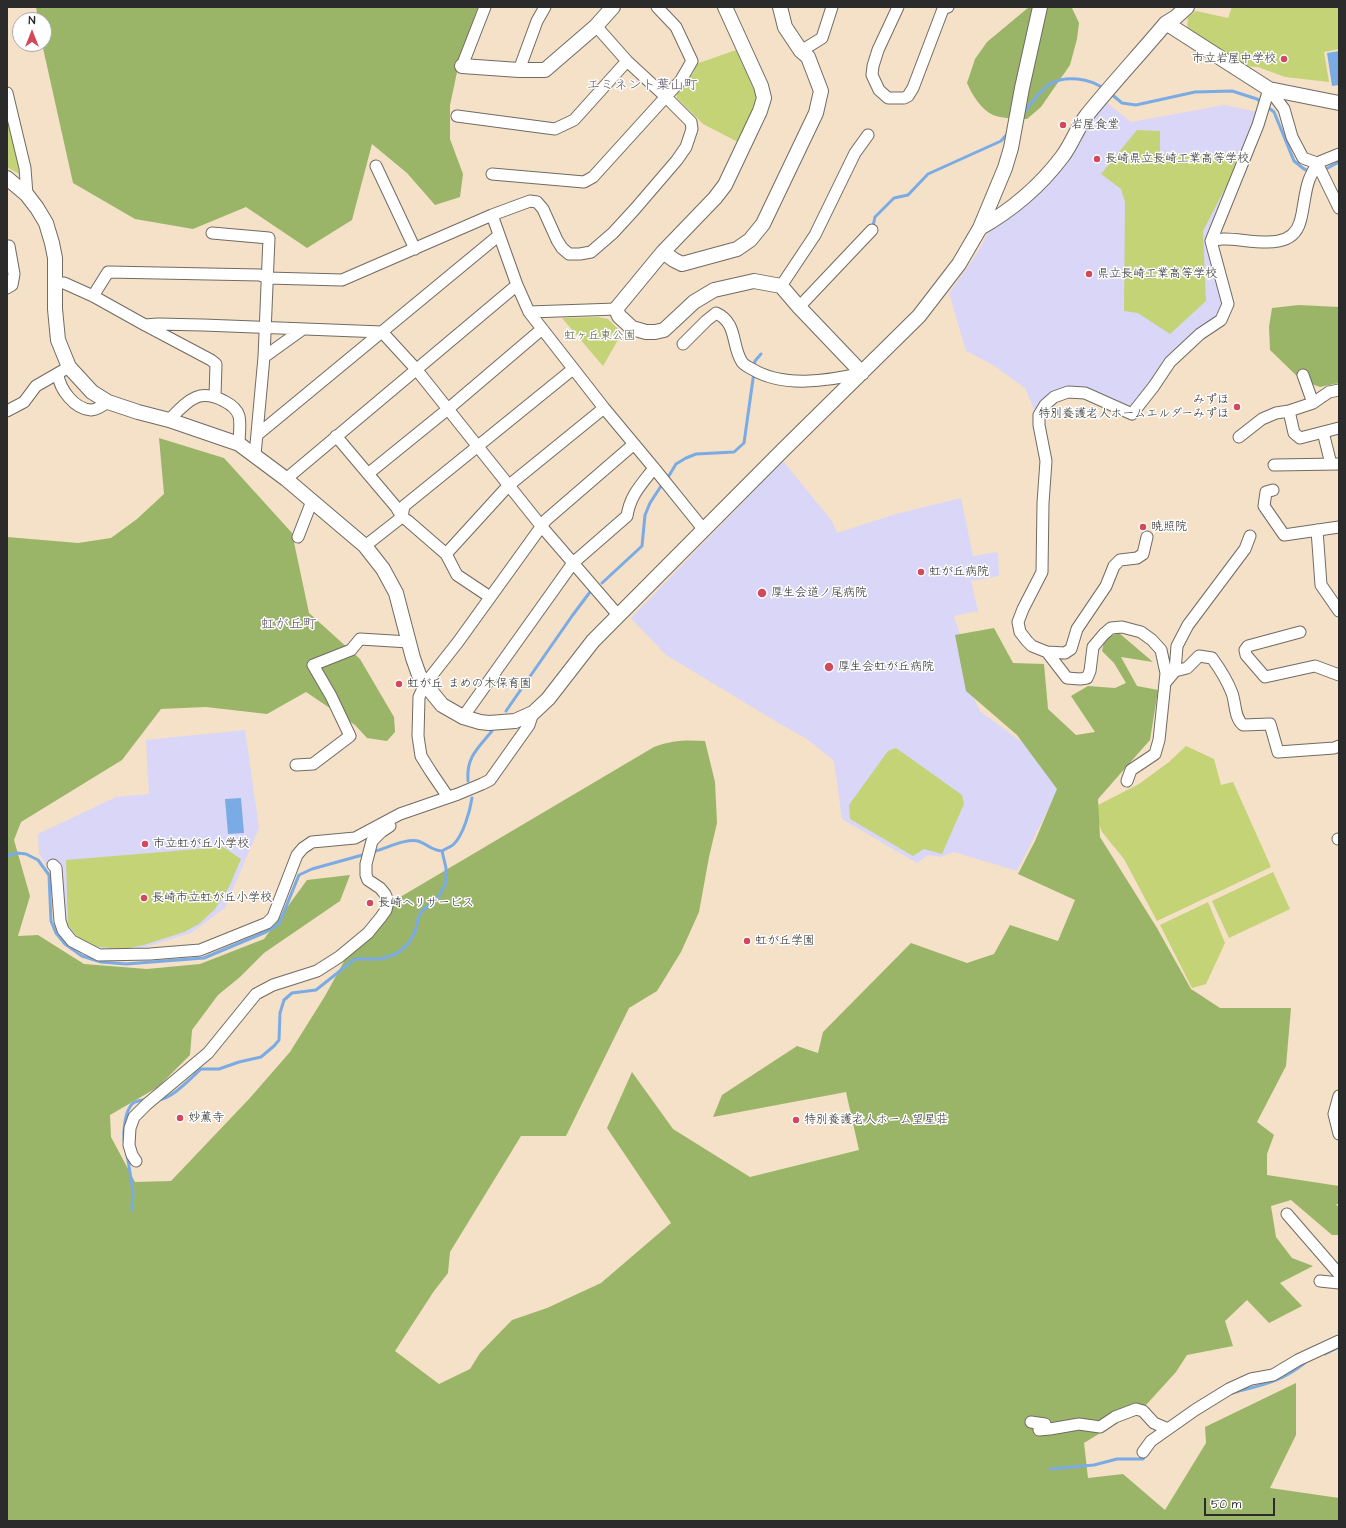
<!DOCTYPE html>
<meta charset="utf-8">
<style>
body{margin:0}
#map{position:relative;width:1346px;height:1528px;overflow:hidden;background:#f4e1c7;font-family:"Architects Daughter",sans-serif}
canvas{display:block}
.frame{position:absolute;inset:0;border:8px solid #2b2b2b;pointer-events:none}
.north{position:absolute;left:12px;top:12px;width:40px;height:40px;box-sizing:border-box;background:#fff;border:1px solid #aaa;border-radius:50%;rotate:0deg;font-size:11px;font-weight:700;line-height:16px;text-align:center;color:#2b2b2b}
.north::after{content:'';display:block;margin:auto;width:14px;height:18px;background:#d1495b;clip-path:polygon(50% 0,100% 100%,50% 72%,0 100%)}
.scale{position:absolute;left:1204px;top:1498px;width:71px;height:18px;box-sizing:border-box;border:2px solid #2b2b2b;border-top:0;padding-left:5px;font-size:12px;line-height:14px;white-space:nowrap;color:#2b2b2b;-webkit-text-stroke:3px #fff;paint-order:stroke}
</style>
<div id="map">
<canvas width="1346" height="1528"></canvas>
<div class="frame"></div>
<div class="north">N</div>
<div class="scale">50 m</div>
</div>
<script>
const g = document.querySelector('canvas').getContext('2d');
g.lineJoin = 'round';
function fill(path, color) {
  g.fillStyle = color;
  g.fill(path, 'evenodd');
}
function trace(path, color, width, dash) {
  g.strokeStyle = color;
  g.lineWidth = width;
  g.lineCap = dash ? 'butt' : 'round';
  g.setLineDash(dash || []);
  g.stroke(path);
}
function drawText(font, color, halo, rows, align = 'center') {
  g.font = font + ' "Architects Daughter","Klee One",sans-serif';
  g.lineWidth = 3;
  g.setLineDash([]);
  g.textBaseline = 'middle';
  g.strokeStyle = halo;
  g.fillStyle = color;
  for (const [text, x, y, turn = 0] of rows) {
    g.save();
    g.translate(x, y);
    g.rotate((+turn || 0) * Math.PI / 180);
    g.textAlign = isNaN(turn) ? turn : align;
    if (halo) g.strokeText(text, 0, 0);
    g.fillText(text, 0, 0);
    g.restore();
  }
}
fill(new Path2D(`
 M 1106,102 L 1131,122 L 1224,105 L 1258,112 L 1208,242 L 1223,303 L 1214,318 L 1133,407 L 1124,408 L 1079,388 L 1052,397 L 1035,411 L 1025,388 L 993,365 L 966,351 L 949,293 L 976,255 L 990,230 Z
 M 783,461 L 832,521 L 837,533 L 896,514 L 961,498 L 973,556 L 998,552 L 999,576 L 971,581 L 978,611 L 954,616 L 975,680 L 972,694 L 980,711 L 1035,752 L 1060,786 L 1017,871 L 954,852 L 941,857 L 928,855 L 917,863 L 842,819 L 834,761 L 807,739 L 777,722 L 666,655 L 631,618 Z
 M 245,730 L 259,828 L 225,908 L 191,933 L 133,951 L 96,949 L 78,940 L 66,926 L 53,874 L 39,854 L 38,834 L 116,797 L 149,794 L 146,740 Z`), '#dad6f7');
fill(new Path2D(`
 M 1232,7 L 1339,7 L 1339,49 L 1324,52 L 1329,82 L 1285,77 L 1258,67 L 1242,66 L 1187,29 L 1188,17 L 1196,11 L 1228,18 Z
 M 736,50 L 756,94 L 756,103 L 738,142 L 703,124 L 677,98 L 676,93 L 694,72 L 696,64 Z
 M 7,118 L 21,175 L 7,167 Z
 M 1137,130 L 1160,131 L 1160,154 L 1237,155 L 1231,177 L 1203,231 L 1206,301 L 1170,334 L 1138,313 L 1124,311 L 1125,202 L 1121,189 L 1101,174 Z
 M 598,317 L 608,319 L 622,333 L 603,366 L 562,318 Z
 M 1186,746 L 1214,759 L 1221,785 L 1233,782 L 1271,867 L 1157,921 L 1124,859 L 1102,832 L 1098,821 L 1098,805 L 1139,784 L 1169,762 Z
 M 896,748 L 962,795 L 964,804 L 942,854 L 924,849 L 913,856 L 850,819 L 849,805 L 888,751 Z
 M 223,847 L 241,859 L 229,887 L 215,909 L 199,924 L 184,932 L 144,945 L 124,949 L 98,947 L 80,940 L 68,925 L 66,860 Z
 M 1273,872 L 1290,909 L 1229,938 L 1212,901 Z
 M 1208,902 L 1225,943 L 1206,984 L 1192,988 L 1160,925 Z`), '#c3d376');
fill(new Path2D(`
 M 36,7 L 478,7 L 460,58 L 450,105 L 450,139 L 463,174 L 460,197 L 435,205 L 407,173 L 372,144 L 352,220 L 307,248 L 246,207 L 193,229 L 135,219 L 73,183 L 43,48 L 44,20 L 38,20 Z
 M 1029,7 L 1072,8 L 1079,23 L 1077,39 L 1070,65 L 1041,107 L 1027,119 C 1017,118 1003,119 993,115 C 981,109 972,95 967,83 L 975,59 L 987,42 Z
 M 1299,305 L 1339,307 L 1339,383 L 1320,387 L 1301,380 L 1270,350 L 1269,327 L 1272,308 Z
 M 159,438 L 224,458 L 292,533 L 309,613 L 360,659 L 394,717 L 395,732 L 387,741 L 367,738 L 355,725 L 306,692 L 267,714 L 206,707 L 161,709 L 122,760 L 21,822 L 14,840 L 30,896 L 18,936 L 38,935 L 84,964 L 147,969 L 200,964 L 264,939 L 307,880 L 350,875 L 340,901 L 264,953 L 240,977 L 218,995 L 192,1030 L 190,1055 L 158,1087 L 110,1115 L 111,1137 L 135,1182 L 171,1181 L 249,1099 L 290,1052 L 325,996 L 358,936 L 385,906 L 654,747 C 673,740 686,740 705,741 L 715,782 L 717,823 L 709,857 L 699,912 L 681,952 L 657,991 L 629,1008 L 566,1136 L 521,1136 L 450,1252 L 448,1273 L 434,1291 L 395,1351 L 439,1384 L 470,1369 L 480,1353 L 512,1320 L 547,1308 L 601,1283 L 671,1223 L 607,1128 L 632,1072 L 673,1129 L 750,1177 L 859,1150 L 846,1092 L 713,1117 L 722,1095 L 797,1046 L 818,1053 L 823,1032 L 911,943 L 967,963 L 994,954 L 1010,925 L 1058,941 L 1075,900 L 1018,874 L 1035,841 L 1057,789 L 1017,735 L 966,691 L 955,635 L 994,628 L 1013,663 L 1044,664 L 1048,709 L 1076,735 L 1095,732 L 1071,696 L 1088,686 L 1115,688 L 1126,683 L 1114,663 L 1102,651 L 1105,638 L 1119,633 L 1153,662 L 1121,657 L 1137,686 L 1158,690 L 1150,740 L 1098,799 L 1100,837 L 1157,928 L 1191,989 L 1220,1008 L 1291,1008 L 1286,1066 L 1257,1122 L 1274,1135 L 1267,1154 L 1267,1175 L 1339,1186 L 1339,1204 L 1336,1204 L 1339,1208 L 1339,1235 L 1332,1235 L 1291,1200 L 1271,1206 L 1276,1237 L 1292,1258 L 1313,1266 L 1280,1283 L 1302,1306 L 1269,1323 L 1247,1300 L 1225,1321 L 1233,1346 L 1187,1355 L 1176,1372 L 1146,1405 L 1084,1443 L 1088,1478 L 1123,1474 L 1165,1510 L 1206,1443 L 1205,1427 L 1296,1383 L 1296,1435 L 1270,1488 L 1339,1498 L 1339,1521 L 7,1521 L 7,537 L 78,543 L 111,538 L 137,519 L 164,494 Z`), '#9ab567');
fill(new Path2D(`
 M 1339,51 L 1339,85 L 1332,86 L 1327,53 Z
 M 241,798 L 244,833 L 228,834 L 225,799 Z`), '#7babe5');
trace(new Path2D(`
 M 1110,93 L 1122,103 L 1136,105 L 1195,92 L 1232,91 L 1257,99 L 1274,112 L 1294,161 L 1304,169 L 1311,172
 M 1022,115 C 1030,105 1039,91 1050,84 C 1065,75 1090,78 1104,89
 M 1324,170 L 1339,162
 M 873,226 L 875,217 L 894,198 L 908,195 L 928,174 L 1001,141 L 1009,132
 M 754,367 L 755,361 L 761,354
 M 667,479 L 676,464 L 686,458 L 696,454 L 734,452 L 744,443 L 754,372
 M 602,583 L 642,546 L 645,515 L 650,503 L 663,483
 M 506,711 L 572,616 L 590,592
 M 468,781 C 466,757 478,748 492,731
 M 372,852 C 385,849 406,838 418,841 C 428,844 430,850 442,851
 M 7,856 L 17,853 L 26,854 L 38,860 L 49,875 L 51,921 L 56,933 L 65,944 L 82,956 L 101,962 L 126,964 L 204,958 L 266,932 L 279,924 L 299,875 L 312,869 L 366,854
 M 157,1100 C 171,1100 191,1078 201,1069 L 219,1069 L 239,1062 L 261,1057 L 274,1046 L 279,1040 L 280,1013 L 284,1000 L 292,993 L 316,990 L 355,959 L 381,959 L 396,954 L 408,944 L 415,932 L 418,919 L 422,911 L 438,898 L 446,883 L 446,868 L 442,851 C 445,849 450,847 453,845 C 463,836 470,811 472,798
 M 124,1141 C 123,1131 125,1112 132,1104 C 136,1100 142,1100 147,1100
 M 127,1154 L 133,1191 L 132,1210
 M 1325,1354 L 1339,1347
 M 1232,1393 C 1262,1385 1282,1382 1307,1361
 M 1050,1469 L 1094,1465 L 1117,1459 L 1143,1459 L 1145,1455`), '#7babe5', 3);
const minor = new Path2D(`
 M 898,7 L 878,50 L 873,66 L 872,75 L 879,90 L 888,98 L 904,98 L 908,96 L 913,88 L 943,9 L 948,7
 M 801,51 L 822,38 L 832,7
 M 462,66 L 485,7
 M 519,70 L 537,21 L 545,7
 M 1269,89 L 1284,109 L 1292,137 L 1303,158 L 1317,163 L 1339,154
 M 7,93 L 25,168 L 27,195
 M 457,116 L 555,129 L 574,120 L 627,61
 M 1317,163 L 1339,208
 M 376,166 L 415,249
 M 492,174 L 584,182 L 593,177 L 681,80 L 692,61 L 676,27 L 657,7
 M 492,215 L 517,285 L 529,312 L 604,408 L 654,468 L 704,530
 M 212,233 L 269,238 L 264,357 L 255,455
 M 1211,241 C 1215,240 1219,239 1223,239 C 1247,238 1291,254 1300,222 C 1304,209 1304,194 1309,180 C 1311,174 1315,169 1317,163
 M 56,283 L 64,283 L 93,296 L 145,325 L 158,324 L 203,325 L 382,332 L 416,369 L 542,527 L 618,615
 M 781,286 L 815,235 L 855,153 L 868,135
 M 7,288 L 12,285 L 14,274 L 9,246
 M 93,296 L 108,272 L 260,275 L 267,278 L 342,280 L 492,215 L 530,201 L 537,202 L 543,209 L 557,240 L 562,248 L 569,254 L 580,254 L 591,252 L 613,233 L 635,209 L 677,160 L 686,147 L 692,129 L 691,122 L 666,97 L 627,61 L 596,26
 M 799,307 L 872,230
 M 529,312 L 616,309
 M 145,325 L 211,360 L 216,364 L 215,396
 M 683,344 L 706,321 L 716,313 C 738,323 731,345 742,362 C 744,365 748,367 752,369 C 783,388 828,381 862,373
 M 264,357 L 303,329
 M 58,375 C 60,389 74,409 91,410 C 97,410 103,405 108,402
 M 1303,375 L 1313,403
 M 7,411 L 24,402 L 36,386 L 69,367
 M 1289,411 L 1294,433 L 1300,438 L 1339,428
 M 169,420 C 187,402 198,387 224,401 C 230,404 237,409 239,416 C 241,424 239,435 239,444
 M 1323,432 L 1331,464
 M 257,435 L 498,236
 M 336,436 L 396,507 L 402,517 L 408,521 L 446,554 L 457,575 L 490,597
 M 1239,437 L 1262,419 L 1276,413 L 1289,411 L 1313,403 L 1329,392 L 1339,390
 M 1274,465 L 1339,464
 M 369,473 L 448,409 L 542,329
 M 286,479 L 517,285
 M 1273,490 L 1266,492 L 1264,506 L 1284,535 L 1339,527
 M 1317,530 L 1321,585 L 1339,611
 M 298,537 L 312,501
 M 365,546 L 402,517 L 404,506 L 573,369
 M 446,554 L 508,486 L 604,408
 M 1300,632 L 1248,646 L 1245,650 L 1246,655 L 1265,677 L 1315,666 L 1339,675
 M 1047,652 L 1065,653 L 1071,649 L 1077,629 L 1106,586 L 1114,566 L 1120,560 L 1137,558 L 1143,554 L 1147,537
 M 1175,671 L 1177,646 L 1188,625 L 1245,549 L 1250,536
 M 1165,683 L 1175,671 L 1187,668 L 1199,656 L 1212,658 C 1220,669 1227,680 1232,693 C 1236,704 1234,717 1243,725 L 1270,724 L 1278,752 L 1334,748 L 1339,746
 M 463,717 L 573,563 L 627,516 C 630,495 642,484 654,468
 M 296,765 L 313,764 L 350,736 L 331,696 L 313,665 L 351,650 L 360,639 L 409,642
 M 1127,781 L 1131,770 L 1155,754 L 1159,740 L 1166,673 L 1161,650 L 1152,640 L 1141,632 L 1122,627 L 1111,628 L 1104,634 L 1093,647 L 1090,671 L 1087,678 L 1080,679 L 1067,678 L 1047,652 L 1032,646 L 1027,641 L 1020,632 L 1018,622 L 1023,609 L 1042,572 L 1043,503 L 1046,461 L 1039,425 L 1039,415 L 1045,405 L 1054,397 L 1068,392 L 1085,393 L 1132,414 L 1154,386 L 1170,362 L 1200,334 L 1221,320 L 1228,304 L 1211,241 L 1258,125 L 1269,89
 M 448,797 L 431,772 L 421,756 L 418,736 L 419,697 L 425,684 L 458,642 L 546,520 L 634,444
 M 1338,839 L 1339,839
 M 53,865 L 56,868 L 60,921 L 63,930 L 72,941 L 99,955 L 150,954 L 200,950 L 267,923 L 273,917 L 297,855 L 303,848 L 312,842 L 355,838 L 400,814 L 458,794 L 482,784 L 490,780 L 529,725 L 533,713
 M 1339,1096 L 1334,1114 L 1339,1134
 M 136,1161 L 132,1155 L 129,1145 L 130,1128 L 134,1117 L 147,1104 L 208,1053 L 256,994 L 273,985 L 317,971 L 339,957 L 368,933 L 381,917 L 386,910 L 388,901 L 385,894 L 380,888 L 368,880 L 366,875 L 366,864 L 372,841 L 381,832 L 390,826
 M 1287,1214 L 1339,1274
 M 1320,1281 L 1339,1283
 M 1031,1422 L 1045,1424 L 1045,1425 L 1039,1427 L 1039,1430 L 1050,1429 L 1079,1424 L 1100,1427 L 1115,1417 L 1136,1409 L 1143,1411 L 1154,1423 L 1168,1429
 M 1143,1452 L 1151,1441 L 1195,1410 L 1229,1389 L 1251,1379 L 1273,1375 L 1298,1360 L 1339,1341`);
const tertiary = new Path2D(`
 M 725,7 L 761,86 L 764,98 L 760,111 L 725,185 L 715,198 L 663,252 L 616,309 L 619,316 L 632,328 L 646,332 L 655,332 L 664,330 L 694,302 L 714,290 L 754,281 L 781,286 L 799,307 L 862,373
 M 1166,23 L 1269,89 L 1339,103
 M 462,66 L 519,70 L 545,70 L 596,26 L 613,7
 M 7,178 L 27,195 L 37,208 L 46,223 L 52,243 L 55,258 L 55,309 L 58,340 L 69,367 L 92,392 L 108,402 L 138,412 L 169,420 L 239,444 L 286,479 L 365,546 L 383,569 L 396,593 L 413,658 L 419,675 L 425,684 L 442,705 L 463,717 L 480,722 L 489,723 L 515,721 L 533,713 L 548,699 L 593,641 L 783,450 L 919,316 L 959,264 L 980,228 L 1005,168 L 1011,148 L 1022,88 L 1040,7
 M 980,228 C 1012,210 1040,186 1062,157 C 1072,144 1077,128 1087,115 C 1112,84 1140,54 1166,23 L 1176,17 L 1187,7
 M 663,252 L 674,260 L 682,264 L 737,249 L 750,240 L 763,224 L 816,113 L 821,91 L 808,57 L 801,51 L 785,27 L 780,7`);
trace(minor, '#716b62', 13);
trace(tertiary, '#716b62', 16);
trace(minor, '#fff', 11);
trace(tertiary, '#fff', 14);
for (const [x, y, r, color] of [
 [1284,59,4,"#d1495b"],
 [1063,125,4,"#d1495b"],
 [1097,159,4,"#d1495b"],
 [1089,274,4,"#d1495b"],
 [1237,407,4,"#d1495b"],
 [1143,527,4,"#d1495b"],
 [921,572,4,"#d1495b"],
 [762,593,5,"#d1495b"],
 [829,667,5,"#d1495b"],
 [399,684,4,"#d1495b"],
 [145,844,4,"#d1495b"],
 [144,898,4,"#d1495b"],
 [370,903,4,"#d1495b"],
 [747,941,4,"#d1495b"],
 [180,1118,4,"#d1495b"],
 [796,1120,4,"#d1495b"]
]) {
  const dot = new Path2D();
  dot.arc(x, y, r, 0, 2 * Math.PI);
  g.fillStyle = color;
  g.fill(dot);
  trace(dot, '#fff', 1.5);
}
drawText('12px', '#2b2b2b', '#fff', [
 ["市立岩屋中学校",1276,59,"right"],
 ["岩屋食堂",1071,125],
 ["長崎県立長崎工業高等学校",1105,159],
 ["県立長崎工業高等学校",1097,274],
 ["みずほ",1229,400,"right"],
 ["特別養護老人ホームエルダーみずほ",1229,414,"right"],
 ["暁照院",1151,527],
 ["虹が丘病院",929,572],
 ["厚生会道ノ尾病院",771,593],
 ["厚生会虹が丘病院",838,667],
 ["虹が丘 まめの木保育園",407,684],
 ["市立虹が丘小学校",153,844],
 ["長崎市立虹が丘小学校",152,898],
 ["長崎ヘリサービス",378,903],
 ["虹が丘学園",755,941],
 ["妙薫寺",188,1118],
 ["特別養護老人ホーム望星荘",804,1120]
], 'left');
drawText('12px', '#595d42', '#fff', [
 ["虹ヶ丘東公園",600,336]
]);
drawText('14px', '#615469', '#fff', [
 ["エミネント葉山町",642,86],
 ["虹が丘町",289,625]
]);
</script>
